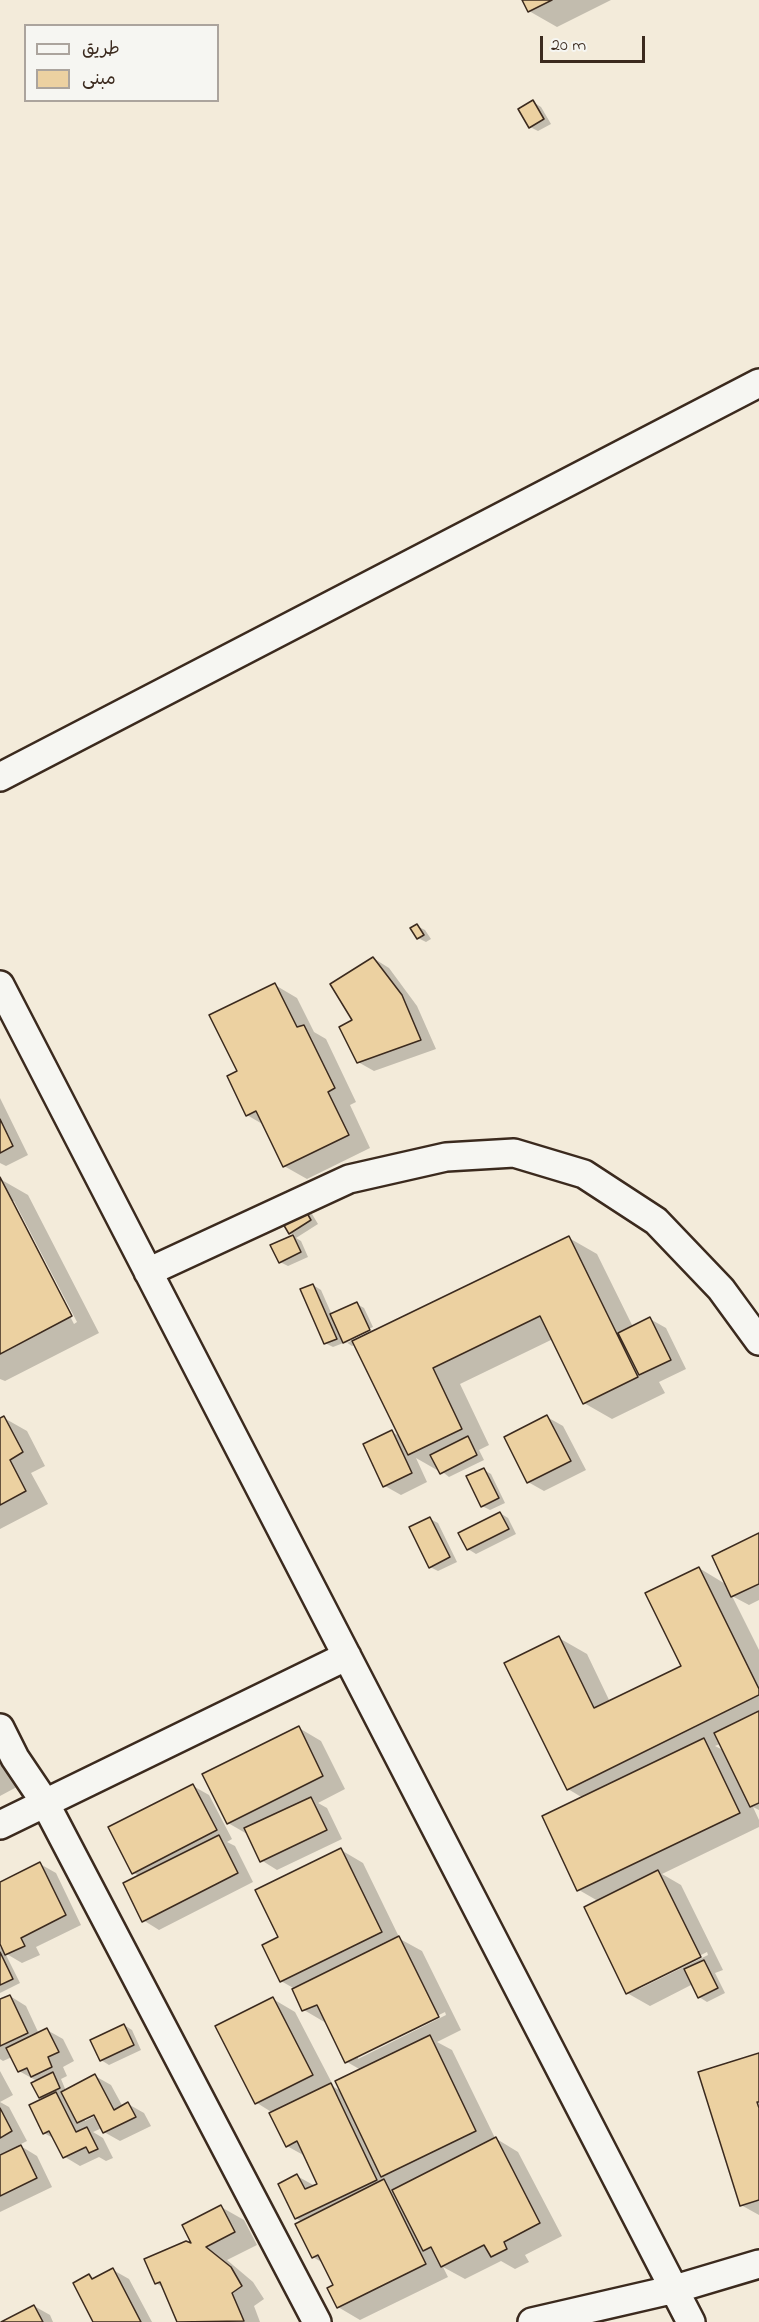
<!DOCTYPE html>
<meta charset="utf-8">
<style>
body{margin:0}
#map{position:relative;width:759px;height:2322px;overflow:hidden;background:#f3ebda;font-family:"Indie Flower","Playpen Sans Arabic",sans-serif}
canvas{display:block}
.legend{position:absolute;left:24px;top:24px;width:195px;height:78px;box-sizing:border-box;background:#f6f6f2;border:2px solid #aba49d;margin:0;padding:8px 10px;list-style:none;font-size:18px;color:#3b2a1e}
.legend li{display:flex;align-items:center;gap:12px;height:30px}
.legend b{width:30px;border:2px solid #aba49d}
.scale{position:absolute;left:540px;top:36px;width:105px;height:27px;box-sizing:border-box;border:3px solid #3b2a1e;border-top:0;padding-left:8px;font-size:18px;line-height:21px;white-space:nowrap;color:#3b2a1e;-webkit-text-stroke:4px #f6f6f2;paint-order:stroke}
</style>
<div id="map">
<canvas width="759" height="2322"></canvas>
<ul class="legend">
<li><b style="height:8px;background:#f6f6f2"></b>طريق</li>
<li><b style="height:16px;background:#ecd1a1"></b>مبنى</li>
</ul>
<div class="scale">20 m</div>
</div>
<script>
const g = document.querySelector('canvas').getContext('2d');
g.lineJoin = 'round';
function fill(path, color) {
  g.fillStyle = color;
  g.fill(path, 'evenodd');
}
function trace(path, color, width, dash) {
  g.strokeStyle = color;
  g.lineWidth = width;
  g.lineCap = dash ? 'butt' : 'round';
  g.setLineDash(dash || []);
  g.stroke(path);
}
fill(new Path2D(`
 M 523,0 L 611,0 L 557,27 L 529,11 Z
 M 533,102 L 541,107 L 551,124 L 538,131 L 530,127 Z
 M 417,926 L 425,930 L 431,939 L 426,942 L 418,938 Z
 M 373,958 L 389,968 L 417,1006 L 436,1049 L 374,1071 L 358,1062 L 355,1021 Z
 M 275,985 L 297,998 L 314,1032 L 326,1039 L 356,1102 L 350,1105 L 370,1148 L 307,1179 L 284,1166 L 264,1125 L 247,1115 L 239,1072 Z
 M 0,1098 L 28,1155 L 6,1166 L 0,1163 Z
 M 0,1179 L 28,1195 L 99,1333 L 5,1381 L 0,1379 ZM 10,1201 L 14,1201 L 77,1322 L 74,1324 Z
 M 304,1210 L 312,1214 L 318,1224 L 296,1238 L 301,1241 L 308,1257 L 288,1266 L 280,1262 L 272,1246 L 295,1235 L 290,1233 Z
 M 569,1238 L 597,1254 L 633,1327 L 650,1319 L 666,1328 L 686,1369 L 659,1382 L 665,1393 L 612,1419 L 584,1403 L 553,1339 L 460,1384 L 489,1445 L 479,1450 L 484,1460 L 449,1477 L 439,1469 L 437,1470 L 416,1458 L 427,1482 L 401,1495 L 385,1486 L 392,1432 L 401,1437 L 356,1344 L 352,1346 L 346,1342 L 333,1347 L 325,1343 L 313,1285 L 321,1290 L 332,1315 L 357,1304 L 364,1308 L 373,1327 L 347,1339 L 347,1343 L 375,1329 L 376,1331 Z
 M 547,1417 L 563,1426 L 586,1470 L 544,1491 L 528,1482 Z
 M 4,1418 L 27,1431 L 45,1466 L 31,1473 L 48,1504 L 0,1529 L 0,1420 Z
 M 484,1470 L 491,1474 L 505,1503 L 490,1510 L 482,1506 Z
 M 500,1513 L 508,1518 L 516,1534 L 476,1554 L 468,1549 Z
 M 430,1519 L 438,1523 L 457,1562 L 438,1571 L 430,1567 Z
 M 759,1535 L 759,1600 L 749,1605 L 732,1596 L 759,1650 L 759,1810 L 753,1807 L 759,1820 L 759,1827 L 662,1874 L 681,1885 L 723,1970 L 715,1973 L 725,1993 L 707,2002 L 699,1997 L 693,1984 L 650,2006 L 627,1993 L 598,1901 L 579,1890 L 583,1798 L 568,1789 L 559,1638 L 587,1654 L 610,1702 L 683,1666 L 699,1568 L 727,1585 ZM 720,1744 L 725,1751 L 715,1746 ZM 707,1952 L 708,1955 L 639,1989 L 639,1986 Z
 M 299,1728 L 321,1741 L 345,1789 L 318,1803 L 327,1808 L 342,1839 L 277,1870 L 261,1860 L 249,1835 L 228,1823 Z
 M 0,1736 L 26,1782 L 0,1796 Z
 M 193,1786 L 209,1795 L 232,1839 L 227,1842 L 235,1846 L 253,1882 L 159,1930 L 143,1920 L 140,1877 L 133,1872 Z
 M 341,1850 L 363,1863 L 400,1939 L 422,1951 L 461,2030 L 437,2042 L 452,2050 L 495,2138 L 518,2152 L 562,2236 L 525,2255 L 529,2262 L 515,2269 L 501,2261 L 465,2279 L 443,2267 L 448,2277 L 360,2320 L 338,2307 L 335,2285 L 323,2263 L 313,2257 L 302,2222 L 296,2218 L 297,2176 L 315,2186 L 319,2184 L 305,2156 L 287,2146 L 273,2113 L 257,2103 L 217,2027 L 273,1999 L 295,2012 L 334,2087 L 342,2092 L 361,2070 L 347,2062 L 326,2023 L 304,2010 L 295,1989 L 281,1981 L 280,1938 ZM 445,2012 L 446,2015 L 358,2059 L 358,2055 Z
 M 40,1864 L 56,1873 L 81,1925 L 36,1947 L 40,1955 L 22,1963 L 5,1953 L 20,1983 L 0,1993 L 0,1947 L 4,1949 L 0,1940 L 0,1884 Z
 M 10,1996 L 26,2006 L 39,2034 L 47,2030 L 63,2039 L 74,2061 L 63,2067 L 67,2076 L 61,2079 L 66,2091 L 95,2076 L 111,2085 L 123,2107 L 128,2104 L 144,2113 L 151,2126 L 120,2141 L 104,2132 L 102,2128 L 93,2132 L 103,2138 L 113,2158 L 106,2161 L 99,2157 L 80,2166 L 65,2157 L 55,2139 L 44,2133 L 44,2099 L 40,2097 L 37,2081 L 19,2071 L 12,2057 L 3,2061 L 0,2059 L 0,2001 ZM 100,2110 L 102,2113 L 85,2121 L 85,2118 Z
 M 124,2025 L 132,2030 L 141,2050 L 109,2065 L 101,2060 Z
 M 759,2055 L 759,2215 L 741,2205 Z
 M 0,2071 L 13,2095 L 0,2102 L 9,2107 L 27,2141 L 19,2145 L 37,2156 L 52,2187 L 0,2212 Z
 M 221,2207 L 244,2220 L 257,2245 L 227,2260 L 253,2282 L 264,2299 L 254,2306 L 260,2322 L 178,2322 L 164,2288 L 156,2283 L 194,2245 Z
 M 113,2270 L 129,2279 L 152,2322 L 95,2322 L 89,2276 L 94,2279 Z
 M 34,2306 L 50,2315 L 53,2322 L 4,2322 Z`), '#0003');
const building = new Path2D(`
 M 522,0 L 552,0 L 528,12 Z
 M 533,100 L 544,119 L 529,128 L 518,109 Z
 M 417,924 L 424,935 L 417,939 L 410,928 Z
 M 373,957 L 402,995 L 421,1040 L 357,1063 L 339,1027 L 352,1020 L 330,984 Z
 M 275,983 L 297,1027 L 304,1025 L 335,1088 L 328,1092 L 349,1135 L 283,1167 L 256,1111 L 246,1116 L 227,1076 L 237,1071 L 209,1015 Z
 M 0,1119 L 13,1146 L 0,1153 Z
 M 0,1177 L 72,1316 L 0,1354 Z
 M 304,1208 L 311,1220 L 289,1234 L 282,1222 Z
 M 293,1235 L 301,1252 L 279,1263 L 270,1245 Z
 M 569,1236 L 638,1377 L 583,1404 L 540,1316 L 433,1368 L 462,1429 L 408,1455 L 352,1341 Z
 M 313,1284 L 337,1339 L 324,1344 L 300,1289 Z
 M 357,1302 L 370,1330 L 343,1343 L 330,1314 Z
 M 650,1317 L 671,1360 L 639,1375 L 618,1333 Z
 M 547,1415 L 571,1461 L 527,1483 L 504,1437 Z
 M 4,1416 L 23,1452 L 10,1460 L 26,1491 L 0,1505 L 0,1418 Z
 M 392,1430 L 412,1473 L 383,1487 L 363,1444 Z
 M 468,1436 L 477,1455 L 440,1474 L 430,1455 Z
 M 484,1468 L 499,1498 L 481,1507 L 466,1476 Z
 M 500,1512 L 509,1529 L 467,1550 L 458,1533 Z
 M 430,1517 L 450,1557 L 429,1568 L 409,1527 Z
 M 759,1533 L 759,1584 L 731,1597 L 712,1556 Z
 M 699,1567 L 759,1689 L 759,1695 L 567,1790 L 504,1663 L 559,1636 L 594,1708 L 681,1666 L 645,1593 Z
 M 759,1711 L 759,1803 L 750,1807 L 714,1733 Z
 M 299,1726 L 323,1776 L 227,1824 L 202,1774 Z
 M 704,1738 L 740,1813 L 577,1891 L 542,1816 Z
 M 193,1784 L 217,1830 L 132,1874 L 108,1827 Z
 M 311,1797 L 327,1830 L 260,1862 L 244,1828 Z
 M 219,1835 L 238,1873 L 142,1922 L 123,1883 Z
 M 341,1848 L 382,1932 L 280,1982 L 262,1945 L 278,1937 L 255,1890 Z
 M 40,1862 L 66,1915 L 21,1938 L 25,1946 L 5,1955 L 0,1944 L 0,1882 Z
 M 658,1870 L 701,1957 L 626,1994 L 584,1907 Z
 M 399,1936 L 439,2017 L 345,2063 L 317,2005 L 302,2011 L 292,1989 Z
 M 0,1952 L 13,1979 L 0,1985 Z
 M 704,1960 L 718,1988 L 698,1998 L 684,1969 Z
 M 10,1995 L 28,2033 L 0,2046 L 0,1999 Z
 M 273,1997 L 313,2075 L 255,2104 L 215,2026 Z
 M 124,2024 L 134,2045 L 100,2061 L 90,2040 Z
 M 47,2028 L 59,2052 L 48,2057 L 52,2067 L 31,2077 L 27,2068 L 18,2072 L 6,2048 Z
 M 430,2035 L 476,2131 L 381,2177 L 335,2081 Z
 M 759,2053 L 759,2102 L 757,2102 L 759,2108 L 759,2200 L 740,2206 L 698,2072 Z
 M 53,2072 L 60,2088 L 39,2098 L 31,2083 Z
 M 95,2074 L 114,2110 L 128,2102 L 136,2117 L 103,2133 L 94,2115 L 77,2123 L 61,2092 Z
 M 331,2083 L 377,2180 L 295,2219 L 278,2184 L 297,2174 L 305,2189 L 317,2184 L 297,2141 L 286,2147 L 269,2113 Z
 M 56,2092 L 76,2132 L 87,2127 L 98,2149 L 89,2153 L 86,2147 L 63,2158 L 49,2131 L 43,2134 L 29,2105 Z
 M 0,2108 L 12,2131 L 0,2138 Z
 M 496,2137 L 540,2223 L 504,2242 L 507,2249 L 491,2257 L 484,2245 L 441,2267 L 431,2247 L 423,2251 L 392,2190 Z
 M 21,2145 L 37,2178 L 0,2196 L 0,2155 Z
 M 384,2179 L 426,2264 L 337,2308 L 327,2288 L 333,2285 L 318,2255 L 312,2258 L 295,2224 Z
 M 221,2205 L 235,2232 L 206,2247 L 231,2267 L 242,2286 L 232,2293 L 244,2321 L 177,2322 L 160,2282 L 155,2284 L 144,2259 L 186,2241 L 191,2243 L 182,2225 Z
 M 113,2268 L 141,2322 L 93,2322 L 73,2283 L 89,2274 L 92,2279 Z
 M 34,2305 L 43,2322 L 1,2322 Z`);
fill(building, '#ecd1a1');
trace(building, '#3b2a1e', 1.5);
const minor = new Path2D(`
 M 0,777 L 759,383
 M 0,985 L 691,2322
 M 148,1272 L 349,1179 L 446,1157 L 514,1153 L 584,1174 L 656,1221 L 721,1289 L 759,1341
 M 0,1728 L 15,1758 L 44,1801 L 317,2322
 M 0,1825 L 347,1656
 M 532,2322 L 675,2289 L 759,2264`);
trace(minor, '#3b2a1e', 32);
trace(minor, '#f6f6f2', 27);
</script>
